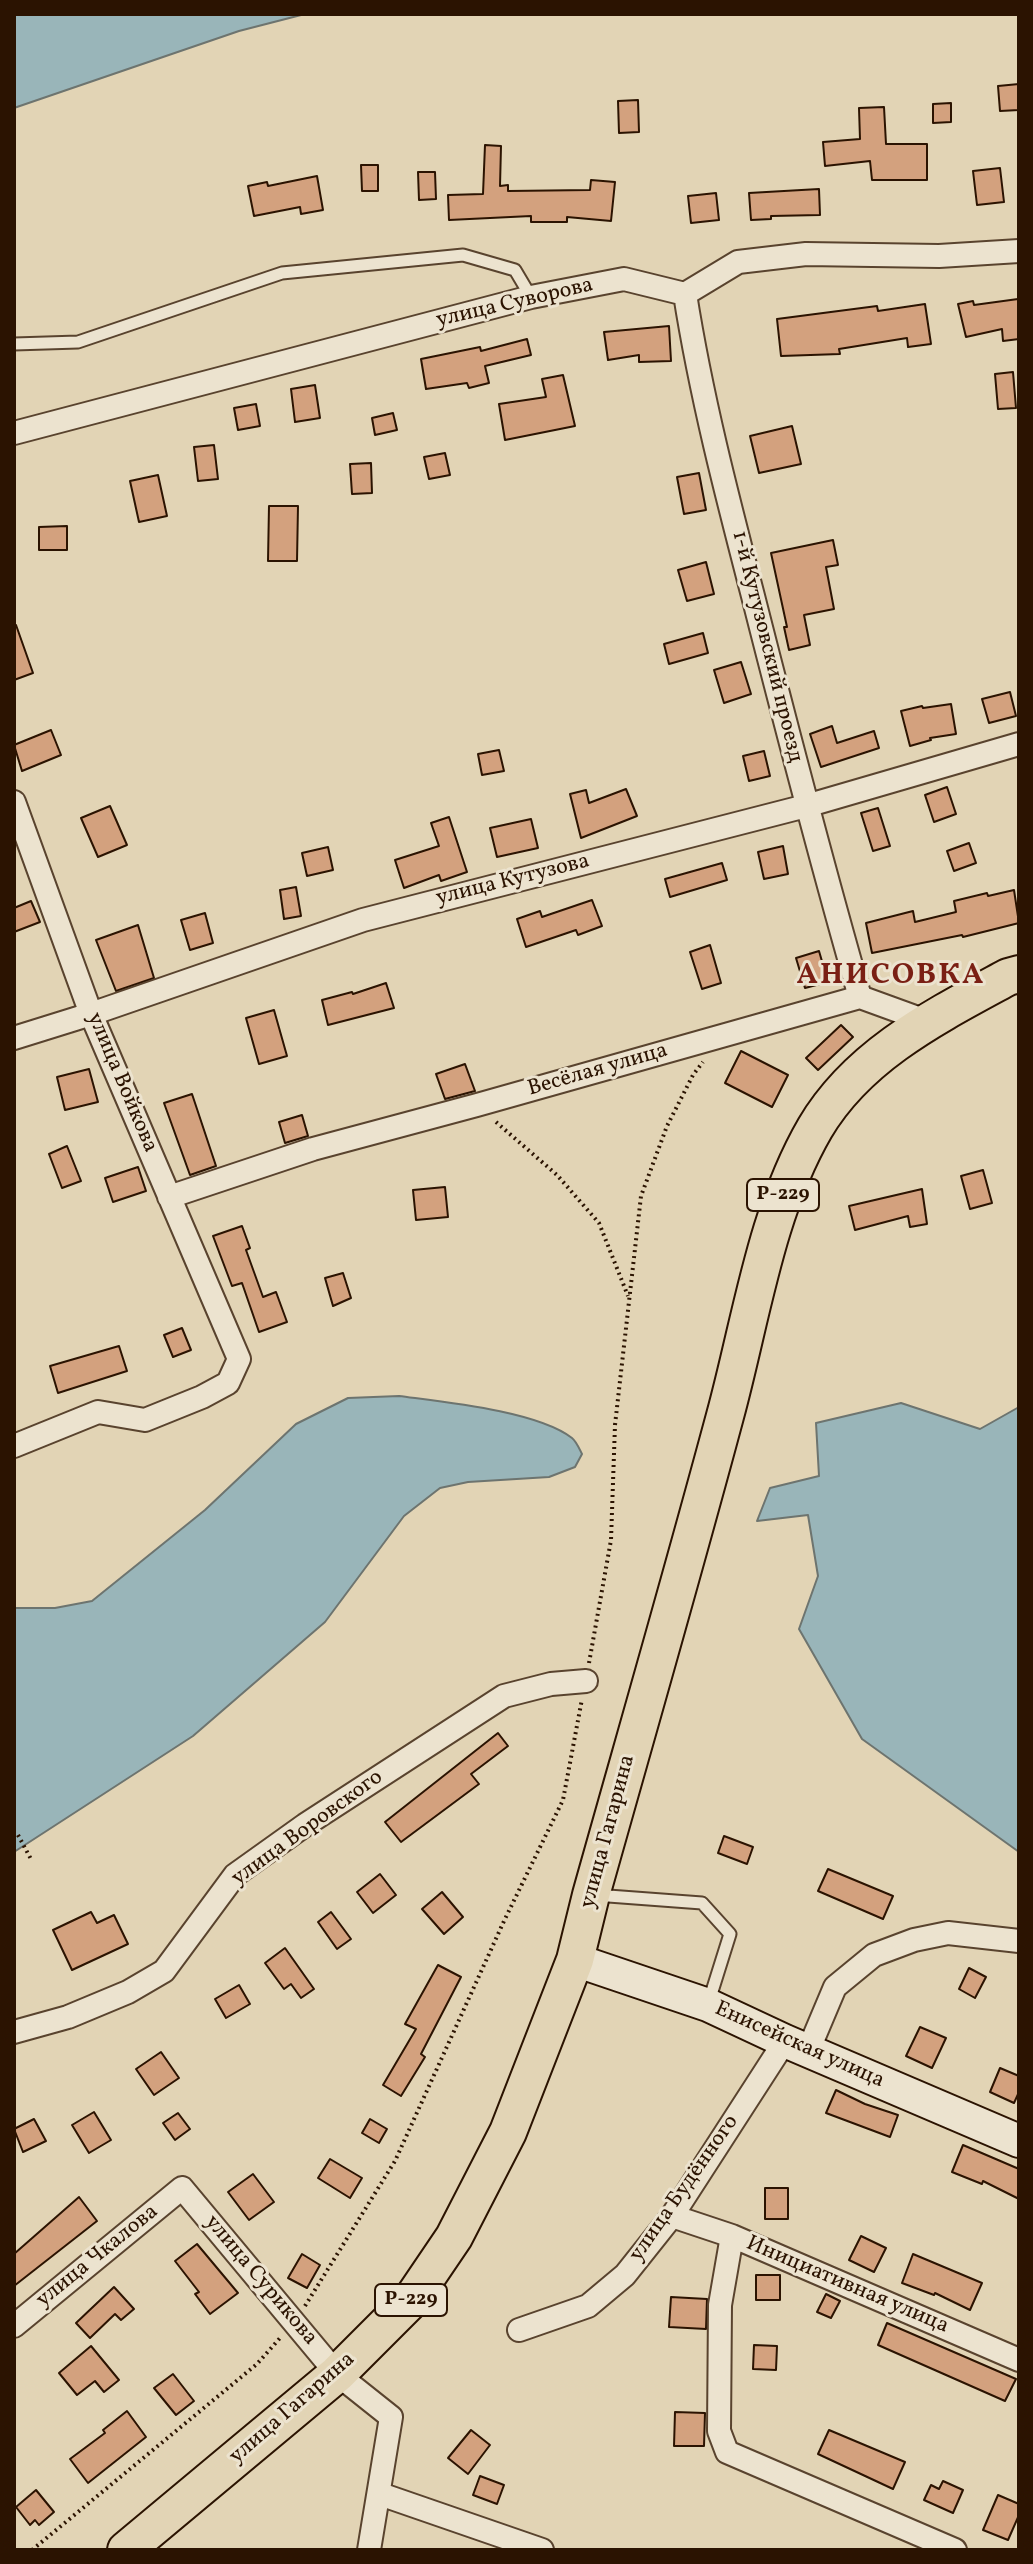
<!DOCTYPE html>
<meta charset="utf-8">
<style>
body{margin:0}
#map{position:relative;width:1033px;height:2564px;overflow:hidden;background:#e2d4b5;font-family:Vollkorn,serif}
canvas{display:block}
.frame{position:absolute;inset:0;border:16px solid #2b1301;pointer-events:none}
</style>
<div id="map">
<canvas width="1033" height="2564"></canvas>
<div class="frame"></div>
</div>
<script>
const g = document.querySelector('canvas').getContext('2d');
g.lineJoin = 'round';
function fill(path, color) {
  g.fillStyle = color;
  g.fill(path, 'evenodd');
}
function trace(path, color, width, dash) {
  g.strokeStyle = color;
  g.lineWidth = width;
  g.lineCap = dash ? 'butt' : 'round';
  g.setLineDash(dash || []);
  g.stroke(path);
}
function drawText(font, color, halo, rows, align = 'center') {
  g.font = font + ' Vollkorn,serif';
  g.lineWidth = 6;
  g.setLineDash([]);
  g.textBaseline = 'middle';
  g.strokeStyle = halo;
  g.fillStyle = color;
  for (const [text, x, y, turn = 0] of rows) {
    g.save();
    g.translate(x, y);
    g.rotate((+turn || 0) * Math.PI / 180);
    g.textAlign = isNaN(turn) ? turn : align;
    if (halo) g.strokeText(text, 0, 0);
    g.fillText(text, 0, 0);
    g.restore();
  }
}
const water = new Path2D(`
 M 14,14 L 305,14 L 239,31 L 14,108 Z
 M 399,1396 C 444,1402 537,1411 572,1438 C 576,1441 579,1448 582,1454 L 575,1467 L 549,1477 L 468,1482 L 440,1488 L 404,1516 L 325,1622 L 193,1736 L 14,1852 L 14,1608 L 55,1608 L 92,1601 L 205,1510 L 296,1424 L 348,1398 Z
 M 901,1403 L 980,1429 L 1019,1407 L 1019,1852 L 862,1739 L 799,1629 L 818,1576 L 808,1515 L 757,1521 L 770,1488 L 819,1476 L 816,1423 Z`);
fill(water, '#99b5b9');
trace(water, '#6d746f', 2);
const building = new Path2D(`
 M 1019,84 L 1019,110 L 1000,111 L 998,86 Z
 M 638,100 L 639,132 L 619,133 L 618,101 Z
 M 951,103 L 951,122 L 933,123 L 933,104 Z
 M 884,107 L 886,144 L 927,144 L 927,180 L 872,180 L 870,161 L 825,166 L 823,142 L 860,139 L 859,108 Z
 M 485,145 L 501,146 L 500,186 L 508,185 L 508,191 L 590,190 L 591,180 L 615,182 L 611,221 L 567,217 L 567,222 L 531,222 L 531,216 L 449,220 L 448,195 L 483,194 Z
 M 361,165 L 378,165 L 378,191 L 362,191 Z
 M 1000,168 L 1004,202 L 977,205 L 973,171 Z
 M 418,172 L 435,172 L 436,199 L 419,200 Z
 M 317,176 L 323,210 L 301,214 L 300,207 L 254,216 L 248,186 L 267,182 L 268,186 Z
 M 819,189 L 820,215 L 771,216 L 771,219 L 751,220 L 749,193 Z
 M 716,193 L 719,220 L 691,223 L 688,196 Z
 M 1018,299 L 1019,339 L 1003,341 L 1002,329 L 966,337 L 958,304 L 973,301 L 974,305 Z
 M 925,304 L 931,344 L 908,347 L 907,338 L 839,349 L 840,354 L 781,356 L 777,319 L 877,306 L 878,311 Z
 M 669,326 L 671,361 L 639,362 L 639,355 L 608,360 L 604,332 Z
 M 527,339 L 531,355 L 485,366 L 489,383 L 469,388 L 467,383 L 426,389 L 421,359 L 480,347 L 481,351 Z
 M 1013,372 L 1016,408 L 998,409 L 995,374 Z
 M 563,375 L 575,426 L 505,440 L 499,404 L 546,397 L 542,379 Z
 M 315,385 L 320,418 L 295,422 L 291,389 Z
 M 256,404 L 260,426 L 238,430 L 234,408 Z
 M 393,413 L 397,430 L 375,435 L 372,418 Z
 M 792,426 L 801,464 L 759,473 L 750,436 Z
 M 214,445 L 218,479 L 198,481 L 194,447 Z
 M 445,453 L 450,475 L 429,479 L 424,457 Z
 M 371,463 L 372,493 L 352,494 L 350,464 Z
 M 699,473 L 706,510 L 684,514 L 677,477 Z
 M 158,475 L 167,516 L 139,522 L 130,481 Z
 M 269,506 L 298,506 L 297,561 L 268,561 Z
 M 67,526 L 67,550 L 39,550 L 39,527 Z
 M 833,540 L 838,565 L 826,567 L 834,609 L 804,615 L 810,645 L 789,650 L 784,627 L 787,627 L 771,553 Z
 M 706,562 L 714,594 L 687,601 L 678,570 Z
 M 16,625 L 33,673 L 14,680 L 14,626 Z
 M 703,633 L 708,653 L 669,664 L 664,644 Z
 M 741,662 L 751,694 L 724,703 L 714,670 Z
 M 1010,692 L 1016,716 L 989,723 L 982,699 Z
 M 951,704 L 956,734 L 930,738 L 931,740 L 910,746 L 901,711 L 922,706 L 923,708 Z
 M 832,726 L 837,743 L 874,731 L 879,748 L 821,767 L 810,734 Z
 M 51,730 L 61,755 L 22,771 L 14,745 Z
 M 499,750 L 504,771 L 482,775 L 478,754 Z
 M 764,751 L 770,776 L 749,781 L 743,756 Z
 M 947,787 L 956,814 L 934,822 L 925,795 Z
 M 626,789 L 637,816 L 581,838 L 570,794 L 586,790 L 589,803 Z
 M 110,806 L 127,845 L 98,857 L 81,818 Z
 M 878,808 L 890,846 L 873,851 L 861,813 Z
 M 449,817 L 467,872 L 441,881 L 439,875 L 404,888 L 395,860 L 439,846 L 431,823 Z
 M 531,819 L 538,848 L 497,857 L 490,828 Z
 M 969,843 L 976,863 L 954,871 L 947,851 Z
 M 783,846 L 788,874 L 764,879 L 758,852 Z
 M 328,847 L 333,870 L 307,876 L 302,853 Z
 M 722,863 L 727,880 L 670,897 L 665,879 Z
 M 296,887 L 301,916 L 284,919 L 280,890 Z
 M 1014,890 L 1019,923 L 963,937 L 962,935 L 872,953 L 866,923 L 913,911 L 915,922 L 956,912 L 954,901 L 987,893 L 988,896 Z
 M 592,900 L 602,926 L 578,935 L 576,930 L 526,947 L 517,919 L 540,911 L 542,917 Z
 M 31,901 L 40,922 L 14,932 L 14,908 Z
 M 205,913 L 213,943 L 190,950 L 181,920 Z
 M 138,925 L 154,978 L 116,991 L 96,940 Z
 M 710,945 L 721,983 L 702,989 L 690,952 Z
 M 819,951 L 828,982 L 805,988 L 796,958 Z
 M 386,983 L 394,1008 L 328,1025 L 322,1000 L 352,992 L 353,994 Z
 M 274,1010 L 287,1056 L 259,1064 L 246,1018 Z
 M 841,1025 L 853,1037 L 818,1070 L 806,1058 Z
 M 741,1051 L 788,1075 L 772,1107 L 725,1083 Z
 M 465,1064 L 475,1091 L 445,1099 L 436,1074 Z
 M 89,1069 L 98,1102 L 65,1110 L 57,1077 Z
 M 192,1094 L 216,1166 L 190,1175 L 164,1103 Z
 M 302,1115 L 308,1136 L 285,1143 L 279,1122 Z
 M 67,1146 L 81,1181 L 62,1188 L 49,1154 Z
 M 138,1167 L 146,1191 L 113,1202 L 105,1178 Z
 M 983,1170 L 992,1203 L 970,1209 L 961,1176 Z
 M 445,1187 L 448,1217 L 416,1220 L 413,1190 Z
 M 922,1189 L 927,1224 L 910,1227 L 908,1216 L 855,1230 L 849,1206 Z
 M 242,1226 L 250,1248 L 246,1250 L 263,1297 L 276,1292 L 287,1322 L 259,1332 L 242,1283 L 232,1286 L 213,1236 Z
 M 343,1273 L 351,1298 L 333,1306 L 325,1278 Z
 M 182,1328 L 191,1350 L 173,1357 L 164,1335 Z
 M 119,1346 L 127,1371 L 58,1393 L 50,1366 Z
 M 498,1733 L 508,1746 L 471,1774 L 479,1784 L 401,1842 L 385,1822 Z
 M 724,1836 L 753,1847 L 747,1864 L 718,1853 Z
 M 828,1869 L 893,1896 L 883,1919 L 818,1891 Z
 M 380,1874 L 396,1895 L 373,1913 L 357,1892 Z
 M 442,1892 L 463,1917 L 444,1934 L 422,1909 Z
 M 91,1912 L 97,1923 L 114,1915 L 128,1944 L 72,1970 L 53,1930 Z
 M 331,1912 L 351,1939 L 337,1949 L 318,1922 Z
 M 285,1948 L 314,1989 L 301,1998 L 291,1984 L 284,1989 L 265,1963 Z
 M 438,1965 L 461,1977 L 421,2054 L 425,2057 L 401,2096 L 383,2085 L 416,2029 L 405,2024 Z
 M 969,1968 L 986,1977 L 975,1998 L 959,1989 Z
 M 239,1985 L 250,2004 L 226,2018 L 215,1999 Z
 M 920,2027 L 946,2038 L 932,2068 L 906,2056 Z
 M 161,2052 L 179,2078 L 154,2095 L 136,2069 Z
 M 1000,2068 L 1019,2076 L 1019,2092 L 1014,2103 L 990,2092 Z
 M 836,2090 L 865,2104 L 898,2115 L 890,2137 L 826,2113 Z
 M 94,2112 L 111,2140 L 89,2153 L 72,2125 Z
 M 178,2113 L 190,2129 L 175,2140 L 163,2123 Z
 M 34,2119 L 46,2141 L 23,2152 L 14,2129 Z
 M 370,2119 L 387,2129 L 379,2143 L 362,2133 Z
 M 963,2145 L 1019,2169 L 1019,2199 L 983,2181 L 982,2184 L 952,2172 Z
 M 330,2159 L 362,2178 L 350,2198 L 318,2178 Z
 M 253,2174 L 274,2202 L 249,2220 L 228,2192 Z
 M 765,2188 L 788,2188 L 788,2219 L 765,2219 Z
 M 79,2197 L 97,2221 L 14,2286 L 14,2254 Z
 M 861,2236 L 886,2248 L 874,2272 L 849,2260 Z
 M 197,2244 L 238,2293 L 210,2314 L 195,2294 L 199,2292 L 175,2261 Z
 M 302,2254 L 320,2265 L 307,2288 L 288,2278 Z
 M 913,2254 L 982,2283 L 970,2310 L 935,2293 L 934,2295 L 902,2283 Z
 M 756,2275 L 780,2275 L 780,2300 L 756,2300 Z
 M 114,2287 L 134,2309 L 121,2320 L 115,2314 L 90,2338 L 76,2323 Z
 M 826,2294 L 840,2301 L 831,2318 L 817,2312 Z
 M 671,2297 L 707,2299 L 706,2329 L 669,2327 Z
 M 887,2323 L 1016,2379 L 1005,2401 L 878,2345 Z
 M 754,2345 L 777,2346 L 776,2370 L 753,2369 Z
 M 91,2346 L 119,2380 L 104,2392 L 95,2381 L 77,2395 L 59,2373 Z
 M 173,2374 L 194,2401 L 176,2415 L 154,2388 Z
 M 127,2411 L 146,2437 L 88,2483 L 70,2459 L 105,2433 L 103,2430 Z
 M 675,2412 L 705,2413 L 704,2446 L 674,2446 Z
 M 471,2430 L 490,2445 L 468,2474 L 448,2458 Z
 M 829,2430 L 905,2462 L 893,2489 L 818,2454 Z
 M 480,2476 L 504,2485 L 497,2504 L 473,2495 Z
 M 943,2481 L 963,2490 L 953,2513 L 924,2500 L 931,2485 L 939,2489 Z
 M 36,2490 L 54,2512 L 39,2525 L 35,2520 L 30,2525 L 16,2507 Z
 M 998,2495 L 1019,2504 L 1019,2515 L 1008,2540 L 983,2530 Z`);
fill(building, '#d3a17e');
trace(building, '#2b1301', 2);
const lane = new Path2D(`
 M 14,344 L 78,342 L 282,273 L 463,255 L 515,270 L 531,297
 M 595,1895 L 702,1903 L 730,1934 L 709,2001`);
const street = new Path2D(`
 M 685,294 C 701,396 727,496 753,596 C 787,730 822,864 860,997
 M 14,433 L 531,297 L 624,279 L 685,294 L 738,262 L 806,254 L 939,256 L 1019,251
 M 14,802 L 91,1014 L 239,1359 L 228,1383 L 202,1397 L 145,1420 L 98,1412 L 14,1446
 M 14,1038 L 91,1014 L 363,920 L 806,806 L 1019,744
 M 169,1197 L 313,1149 L 477,1105 L 860,997 L 926,1021
 M 14,2032 L 68,2017 L 128,1992 L 164,1971 L 235,1875 L 305,1825 L 504,1696 L 551,1684 L 586,1681
 M 808,2051 L 835,1987 L 874,1955 L 914,1940 L 948,1933 L 1019,1941
 M 672,2216 L 732,2236 L 1019,2360
 M 732,2236 L 720,2305 L 719,2431 L 727,2452 L 955,2550
 M 14,2326 L 182,2188 L 337,2374 L 391,2417 L 369,2550
 M 519,2330 L 588,2306 L 625,2275 L 672,2216 L 785,2041
 M 380,2494 L 542,2550`);
const secondary = new Path2D(`
 M 575,1960 L 708,2005 L 785,2041 L 1019,2141`);
const primary = new Path2D(`
 M 126,2550 L 337,2374 L 412,2299 L 454,2237 L 508,2132 L 575,1960 L 591,1895 C 636,1735 682,1576 725,1416 C 751,1321 765,1214 815,1128 C 858,1055 936,1016 1008,977 L 1019,974`);
trace(lane, '#59432e', 15);
trace(street, '#59432e', 26);
trace(secondary, '#2b1301', 36);
trace(primary, '#2b1301', 40);
trace(new Path2D(`
 M 496,1122 L 557,1175 L 599,1223 L 628,1296
 M 589,1663 L 611,1540 L 615,1425 L 641,1196 L 667,1126 L 693,1075 L 703,1062
 M 18,1835 L 32,1861
 M 305,2306 L 395,2161 L 504,1921 L 563,1800 L 582,1699
 M 32,2550 L 257,2364 L 280,2338`), '#2b1301', 4, [2, 4]);
trace(lane, '#ece3cf', 11);
trace(street, '#ece3cf', 22);
trace(secondary, '#ece3cf', 32);
trace(primary, '#e2d4b5', 36);
for (const [x, y, w] of [
 [783,1195,72],
 [411,2300,72]
]) {
  const box = new Path2D();
  box.roundRect(x - w / 2, y - 16, w, 32, 6);
  g.fillStyle = '#ece3cf';
  g.fill(box);
  trace(box, '#2b1301', 2);
}
drawText('bold 20px', '#2b1301', null, [
 ["Р-229",783,1195],
 ["Р-229",411,2300]
]);
drawText('22px', '#2b1301', '#ece3cf', [
 ["улица Суворова",515,304,-13],
 ["1-й Кутузовский проезд",766,647,76],
 ["улица Кутузова",513,881,-14],
 ["Весёлая улица",598,1071,-16],
 ["улица Войкова",121,1083,67],
 ["улица Воровского",308,1829,-36],
 ["улица Гагарина",609,1832,-75],
 ["Енисейская улица",799,2046,24],
 ["улица Будённого",685,2189,-55],
 ["улица Чкалова",98,2257,-39],
 ["улица Сурикова",260,2281,50],
 ["Инициативная улица",847,2286,23],
 ["улица Гагарина",293,2409,-41]
]);
g.letterSpacing = '2px';
drawText('bold 30px', '#7a1f14', '#ece3cf', [
 ["АНИСОВКА",891,977]
]);
g.letterSpacing = '0px';
</script>
